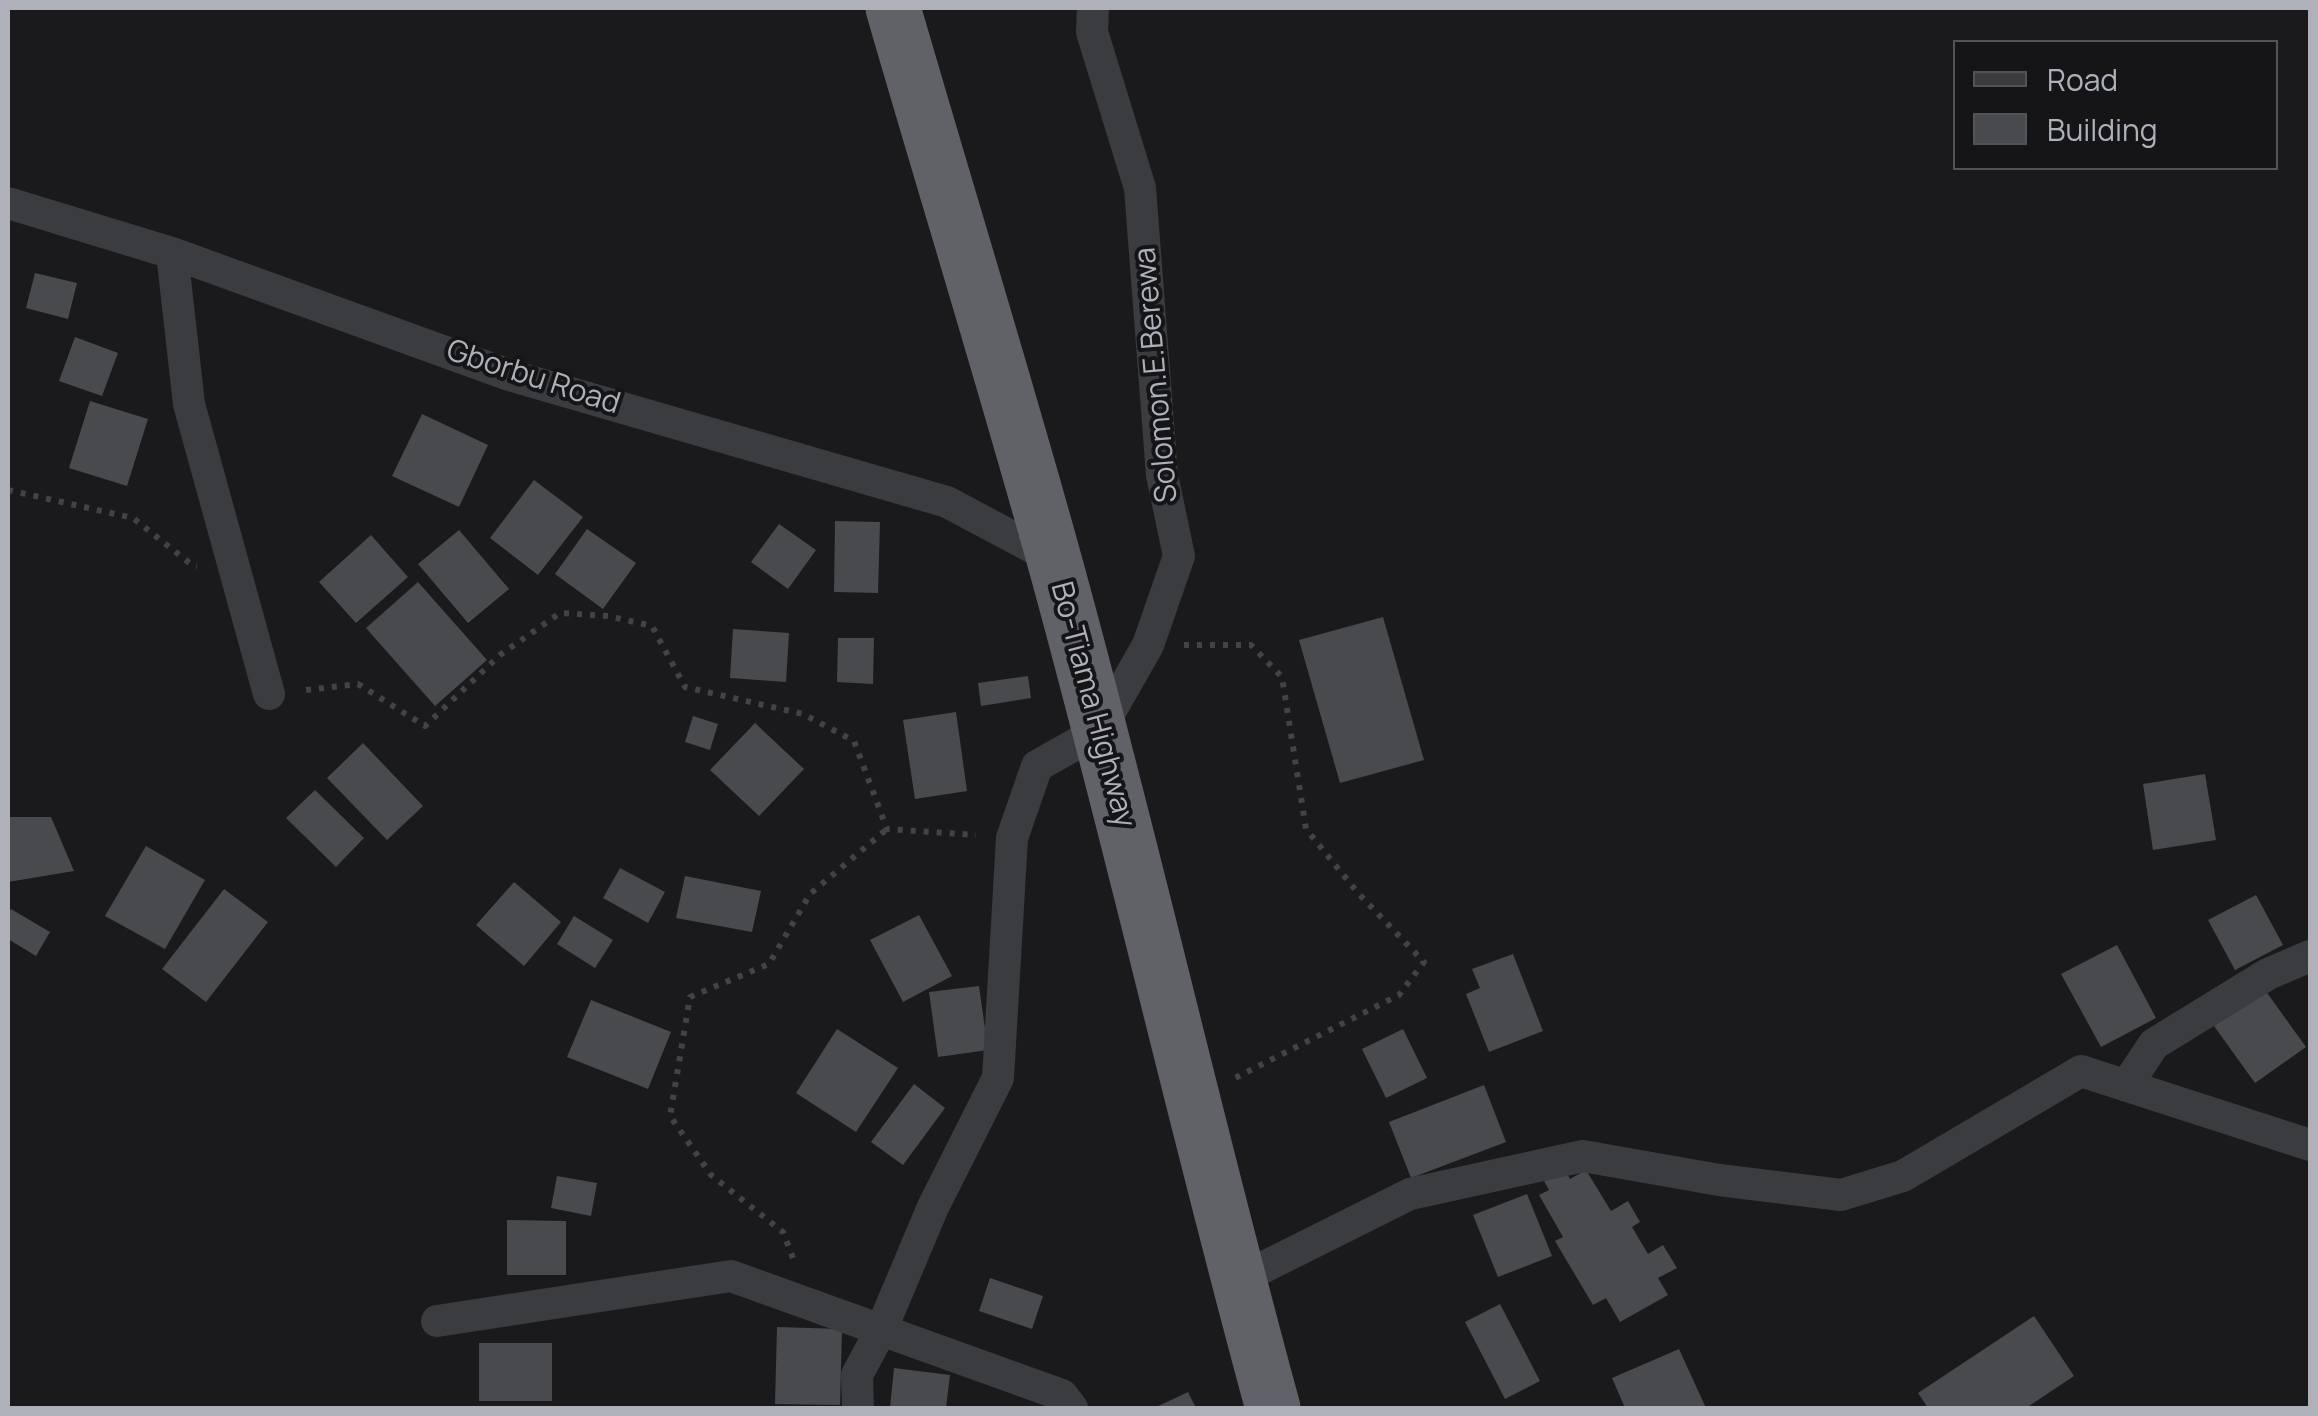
<!DOCTYPE html>
<style>
body{margin:0}
#map{position:relative;width:2318px;height:1416px;overflow:hidden;background:#1a1a1c;font-family:Manrope,sans-serif}
canvas{display:block}
.frame{position:absolute;inset:0;border:10px solid #aeb1ba;pointer-events:none}
.legend{position:absolute;left:1953px;top:40px;width:325px;height:130px;box-sizing:border-box;background:#151517;border:2px solid #525358;margin:0;padding:12px 18px;list-style:none;font-size:30px;color:#aeb1ba}
.legend li{display:flex;align-items:center;gap:20px;height:50px}
.legend b{width:50px;border:2px solid #525358}
</style>
<div id="map">
<canvas width="2318" height="1416"></canvas>
<div class="frame"></div>
<ul class="legend">
<li><b style="height:12px;background:#3b3c40"></b>Road</li>
<li><b style="height:28px;background:#494a4e"></b>Building</li>
</ul>
</div>
<script>
const g = document.querySelector('canvas').getContext('2d');
g.lineJoin = 'round';
function fill(path, color) {
  g.fillStyle = color;
  g.fill(path, 'evenodd');
}
function trace(path, color, width, dash) {
  g.strokeStyle = color;
  g.lineWidth = width;
  g.lineCap = dash ? 'butt' : 'round';
  g.setLineDash(dash || []);
  g.stroke(path);
}
function drawText(font, color, halo, rows, align = 'center') {
  g.font = font + ' Manrope,sans-serif';
  g.lineWidth = 8;
  g.setLineDash([]);
  g.textBaseline = 'middle';
  g.strokeStyle = halo;
  g.fillStyle = color;
  for (const [text, x, y, turn = 0] of rows) {
    g.save();
    g.translate(x, y);
    g.rotate((+turn || 0) * Math.PI / 180);
    g.textAlign = isNaN(turn) ? turn : align;
    if (halo) g.strokeText(text, 0, 0);
    g.fillText(text, 0, 0);
    g.restore();
  }
}
fill(new Path2D(`
 M 35,273 L 77,283 L 68,319 L 26,308 Z
 M 75,337 L 118,353 L 102,396 L 59,381 Z
 M 90,401 L 148,419 L 127,486 L 69,468 Z
 M 422,414 L 488,445 L 459,507 L 392,476 Z
 M 534,480 L 583,517 L 538,575 L 490,538 Z
 M 835,521 L 880,522 L 878,593 L 834,592 Z
 M 779,524 L 816,550 L 788,589 L 751,562 Z
 M 587,529 L 636,563 L 603,609 L 555,574 Z
 M 459,530 L 509,589 L 468,623 L 418,564 Z
 M 371,535 L 408,577 L 356,623 L 319,582 Z
 M 418,582 L 487,660 L 435,706 L 366,628 Z
 M 1383,617 L 1424,760 L 1340,783 L 1299,640 Z
 M 733,629 L 789,633 L 786,682 L 730,678 Z
 M 838,638 L 874,638 L 873,684 L 837,682 Z
 M 1028,676 L 1031,698 L 981,706 L 978,683 Z
 M 956,712 L 967,791 L 915,799 L 903,720 Z
 M 693,716 L 718,724 L 710,750 L 685,742 Z
 M 755,723 L 804,769 L 759,816 L 710,770 Z
 M 363,743 L 423,806 L 387,840 L 327,778 Z
 M 2205,774 L 2216,840 L 2153,850 L 2143,784 Z
 M 315,790 L 364,838 L 336,867 L 286,818 Z
 M 8,817 L 51,817 L 74,871 L 8,882 Z
 M 146,846 L 205,880 L 165,949 L 105,916 Z
 M 620,868 L 665,892 L 648,923 L 603,898 Z
 M 685,876 L 761,891 L 752,932 L 676,918 Z
 M 514,882 L 561,922 L 524,966 L 476,925 Z
 M 224,889 L 268,922 L 206,1002 L 162,969 Z
 M 2256,895 L 2283,945 L 2235,970 L 2208,920 Z
 M 11,909 L 50,932 L 36,956 L 8,939 L 8,914 Z
 M 919,915 L 952,976 L 903,1002 L 870,940 Z
 M 574,916 L 613,940 L 595,968 L 557,944 Z
 M 2117,945 L 2156,1018 L 2101,1047 L 2061,974 Z
 M 1513,954 L 1543,1031 L 1489,1052 L 1466,994 L 1480,988 L 1472,969 Z
 M 979,986 L 988,1050 L 938,1057 L 929,992 Z
 M 2265,990 L 2306,1047 L 2255,1083 L 2214,1026 Z
 M 591,1000 L 671,1032 L 648,1089 L 567,1057 Z
 M 837,1029 L 898,1068 L 856,1132 L 796,1093 Z
 M 1403,1029 L 1427,1078 L 1386,1098 L 1362,1049 Z
 M 914,1084 L 945,1108 L 903,1165 L 871,1142 Z
 M 1484,1085 L 1506,1142 L 1411,1178 L 1389,1122 Z
 M 1564,1168 L 1570,1179 L 1586,1170 L 1611,1211 L 1628,1201 L 1640,1222 L 1632,1227 L 1648,1254 L 1663,1245 L 1677,1268 L 1658,1278 L 1668,1295 L 1620,1322 L 1606,1298 L 1593,1305 L 1555,1241 L 1563,1237 L 1539,1195 L 1549,1190 L 1544,1181 Z
 M 557,1176 L 597,1183 L 591,1216 L 551,1208 Z
 M 1527,1194 L 1552,1256 L 1498,1277 L 1473,1215 Z
 M 507,1220 L 566,1221 L 566,1275 L 507,1275 Z
 M 990,1278 L 1043,1296 L 1032,1329 L 979,1311 Z
 M 1500,1304 L 1540,1381 L 1505,1399 L 1465,1322 Z
 M 2034,1316 L 2074,1376 L 2026,1408 L 1928,1408 L 1918,1393 Z
 M 777,1327 L 842,1329 L 840,1405 L 775,1404 Z
 M 479,1343 L 552,1343 L 552,1401 L 479,1401 Z
 M 1679,1349 L 1706,1408 L 1625,1408 L 1612,1378 Z
 M 894,1368 L 950,1375 L 946,1408 L 890,1408 Z
 M 1188,1392 L 1196,1408 L 1154,1408 Z`), '#494a4e');
trace(new Path2D(`
 M 8,490 L 133,518 L 192,565 L 197,566
 M 1184,645 L 1251,645 L 1282,677 L 1306,829 L 1358,893 L 1424,962 L 1399,995 L 1235,1078
 M 306,690 L 358,684 L 425,726 L 500,655 L 560,613 L 608,616 L 652,626 L 685,687 L 803,714 L 854,741 L 887,829 L 976,835
 M 793,1258 L 783,1232 L 711,1175 L 670,1116 L 690,997 L 769,964 L 810,894 L 887,829`), '#414347', 6, [5, 8]);
trace(new Path2D(`
 M 8,203 L 172,253 L 509,375 L 947,502 L 1054,559
 M 172,253 L 189,404 L 269,694
 M 2126,1086 L 2154,1044 L 2268,974 L 2310,956
 M 1238,1280 L 1410,1194 L 1583,1156 L 1719,1180 L 1841,1195 L 1903,1176 L 2081,1071 L 2310,1145
 M 437,1321 L 731,1276 L 1062,1395 L 1072,1408
 M 858,1408 L 857,1375 L 882,1328 L 933,1207 L 998,1078 L 1012,838 L 1037,766 L 1099,731 L 1148,645 L 1179,556 L 1162,475 L 1140,188 L 1092,32 L 1093,8`), '#3b3c40', 32);
trace(new Path2D(`
 M 893,8 C 946,191 1003,375 1054,559 C 1132,841 1196,1127 1273,1408`), '#606268', 55);
drawText('30px', '#aeb1ba', '#151517', [
 ["Solomon.E.Berewa",1157,375,-95],
 ["Gborbu Road",533,378,18],
 ["Bo-Tiama Highway",1092,705,75]
]);
</script>
